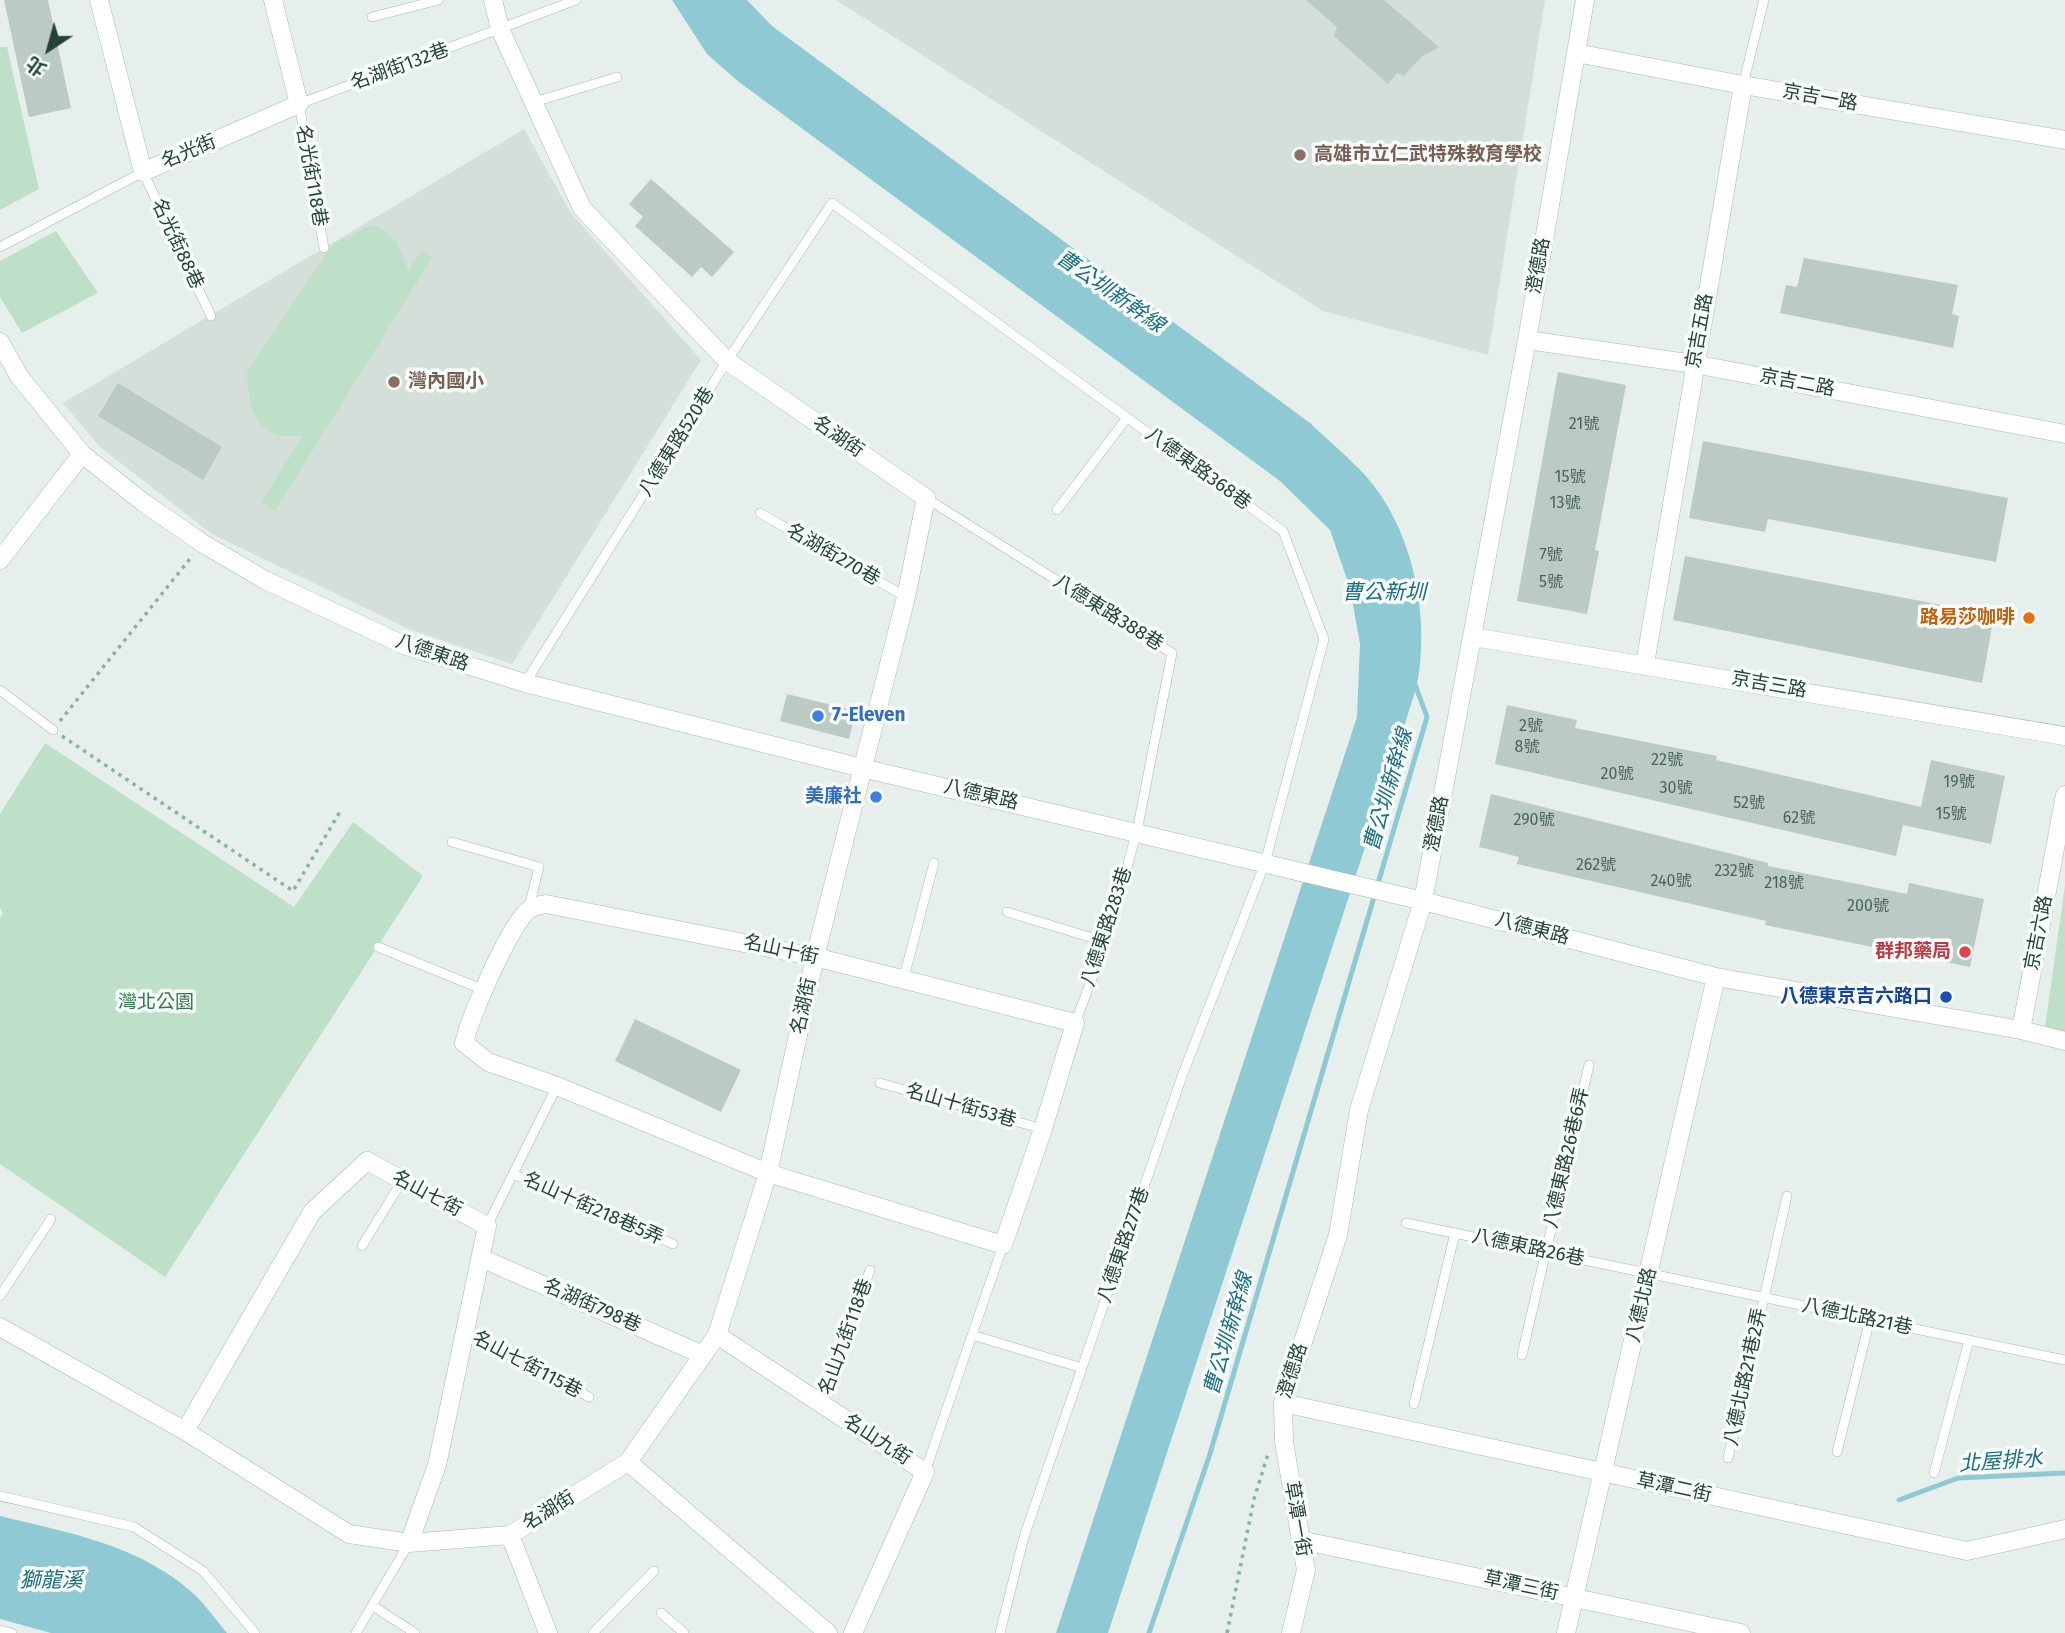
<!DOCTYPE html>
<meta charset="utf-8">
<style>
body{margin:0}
#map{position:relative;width:2065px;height:1633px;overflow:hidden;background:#e6efeb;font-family:"Fira Sans","Noto Sans TC",sans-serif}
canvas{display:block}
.north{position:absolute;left:14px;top:14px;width:70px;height:70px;-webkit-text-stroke:5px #f7fbf9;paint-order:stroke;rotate:216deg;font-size:19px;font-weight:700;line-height:28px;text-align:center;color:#24423a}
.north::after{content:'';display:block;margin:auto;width:24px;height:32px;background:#24423a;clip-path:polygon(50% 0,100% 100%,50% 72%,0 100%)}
</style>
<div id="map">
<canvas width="2065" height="1633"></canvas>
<div class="north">北</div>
</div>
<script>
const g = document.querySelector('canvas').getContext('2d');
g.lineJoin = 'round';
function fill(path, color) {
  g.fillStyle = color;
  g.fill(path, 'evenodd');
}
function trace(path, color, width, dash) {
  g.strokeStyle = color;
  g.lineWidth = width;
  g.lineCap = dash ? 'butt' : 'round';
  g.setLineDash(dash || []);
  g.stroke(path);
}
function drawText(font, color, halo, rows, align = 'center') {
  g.font = font + ' "Fira Sans","Noto Sans TC",sans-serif';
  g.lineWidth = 7;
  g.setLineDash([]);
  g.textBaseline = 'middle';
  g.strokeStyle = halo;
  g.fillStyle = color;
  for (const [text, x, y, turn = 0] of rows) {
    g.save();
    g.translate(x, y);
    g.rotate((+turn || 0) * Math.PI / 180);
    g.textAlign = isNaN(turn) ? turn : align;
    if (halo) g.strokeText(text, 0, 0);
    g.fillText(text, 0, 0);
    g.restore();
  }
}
fill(new Path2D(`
 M 836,0 L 1545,0 L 1488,355 L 1323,311 Z
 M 524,129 L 571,213 L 701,360 L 512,664 L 411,630 L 212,534 L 100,447 L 63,403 Z`), '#d4dfda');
fill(new Path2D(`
 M 0,47 L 7,47 L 39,189 L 0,210 Z
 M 371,225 C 395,233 402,248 408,272 L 422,250 L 432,258 L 275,511 L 261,502 L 303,436 C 297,435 288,437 281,436 C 251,429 248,397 247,372 L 333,244 Z
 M 56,231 L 98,293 L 22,333 L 0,297 L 0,261 Z
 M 45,743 L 294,907 L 353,822 L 423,876 L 165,1277 L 0,1164 L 0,918 L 3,913 L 0,907 L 0,814 Z
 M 2065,885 L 2065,1032 L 2045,1027 Z`), '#bfe0c8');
fill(new Path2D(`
 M 672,0 L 747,0 L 772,26 L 1310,423 C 1328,440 1348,457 1365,475 C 1411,526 1428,607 1419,673 C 1416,692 1408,712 1403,731 L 1108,1633 L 1056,1633 L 1357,717 L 1360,644 L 1350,588 L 1330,530 L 1280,481 L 739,82 L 707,54 Z
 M 0,1516 C 69,1533 142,1545 196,1596 C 207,1607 217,1621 227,1633 L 51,1633 L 0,1619 Z`), '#8ec9d4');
trace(new Path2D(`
 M 1899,1500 L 1958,1478 L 2065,1473
 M 1149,1633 L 1209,1457 L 1427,717 L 1413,679`), '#8ec9d4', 5);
fill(new Path2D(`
 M 4,0 L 48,0 L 71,108 L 29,117 Z
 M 1306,0 L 1384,0 L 1439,47 L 1421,57 L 1404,76 L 1397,73 L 1388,84 L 1334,36 L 1337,27 Z
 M 651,179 L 734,252 L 712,277 L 701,267 L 692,277 L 635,226 L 643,217 L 629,204 Z
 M 1804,258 L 1958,285 L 1952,314 L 1959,316 L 1953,348 L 1780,313 L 1786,285 L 1797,287 Z
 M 1558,372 L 1626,385 L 1595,550 L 1599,551 L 1587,614 L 1517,601 Z
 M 118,383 L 222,447 L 203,480 L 98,416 Z
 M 1703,441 L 2008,498 L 1996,562 L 1768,519 L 1765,532 L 1689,518 Z
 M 1685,556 L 1994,615 L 1982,683 L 1673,620 Z
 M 787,694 L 856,711 L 849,739 L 780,721 Z
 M 1507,705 L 1577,720 L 1575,728 L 1717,756 L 1716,760 L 1921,807 L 1931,760 L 2005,776 L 1991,844 L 1903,825 L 1896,856 L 1495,764 Z
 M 1491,794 L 1768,863 L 1768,866 L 1907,894 L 1909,883 L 1984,899 L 1970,967 L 1765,925 L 1766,921 L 1517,864 L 1519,857 L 1479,847 Z
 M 635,1019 L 741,1070 L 721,1112 L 615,1061 Z`), '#bbcac4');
const lane = new Path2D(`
 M 372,17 L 439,0
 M 1743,85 L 1764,0
 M 534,102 L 617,77
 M 0,247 L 143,172 L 211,316
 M 324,248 L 299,104 L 576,0
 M 926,498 L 1172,653 L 1137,831 L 1106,942 L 1075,1023
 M 1057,510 L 1127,418
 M 760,513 L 906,597
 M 525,683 L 727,361 L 832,203 L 1283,531 L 1324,639 L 1265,863 L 1182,1076 L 1024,1537 L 1000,1633
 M 0,690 L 53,730
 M 452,842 L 539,867 L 529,907
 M 1007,912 L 1106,942
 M 378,947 L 484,990
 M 903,981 L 934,863
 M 880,1083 L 1043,1129
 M 513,1174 L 673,1244
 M 1406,1223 L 2065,1360
 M 487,1226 L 557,1086
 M 362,1246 L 402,1181
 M 0,1296 L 51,1219
 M 465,1332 L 589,1397
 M 972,1335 L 1082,1368
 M 1522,1355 L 1589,1065
 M 822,1404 L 870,1270
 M 1414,1404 L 1455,1233
 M 1837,1452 L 1870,1319
 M 1728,1458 L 1787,1196
 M 925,1472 L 1003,1245
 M 1934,1473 L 1969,1340
 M 0,1496 L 134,1527 L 203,1571 L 255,1633
 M 373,1606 L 415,1633
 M 661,1613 L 684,1633
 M 0,1630 L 12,1633
 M 356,1633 L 409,1543
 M 593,1633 L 654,1571`);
const street = new Path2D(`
 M 99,0 L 143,172 L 299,104 L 273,0
 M 1576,53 L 1743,85 L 2065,140
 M 1527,340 L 1694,364 L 2065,434
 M 0,342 L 19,376 L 82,454 L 144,503 L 202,543 L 265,580 L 406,646 L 525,683 L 862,768 L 1423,901 L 1716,977 L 2021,1030 L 2065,1041
 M 0,560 L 82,454
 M 1473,637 L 2065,736
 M 1645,664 L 1743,85
 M 546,904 L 815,957 L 1075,1023 L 1043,1129 L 1003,1245 L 768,1173 L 557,1086 L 488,1062 L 464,1043 C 469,1019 511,921 530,909 C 534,906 541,905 546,904 Z
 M 2021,1030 L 2065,795
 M 481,1258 L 703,1355
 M 0,1327 L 185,1431 L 349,1534 L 409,1543 L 510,1535 L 628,1462 L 717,1335 L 768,1173 L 815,957 L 906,597 L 926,498 L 727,361 L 582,208 L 500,29 L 493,0
 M 717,1335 L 925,1472 L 853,1633
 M 1283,1403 L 1967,1551 L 2065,1529
 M 185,1431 L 312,1212 L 367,1161 L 487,1226 L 437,1465 L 409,1543
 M 628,1462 L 828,1633
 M 510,1535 L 548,1633
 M 1300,1540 L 1741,1633
 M 1291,1633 L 1306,1570 L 1284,1442 L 1283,1403 L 1338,1235 L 1359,1110 L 1423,901 L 1527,340 L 1585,0
 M 1566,1633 L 1716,977`);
trace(lane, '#a8b8b2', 10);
trace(street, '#a8b8b2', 19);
trace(new Path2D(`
 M 60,721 L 193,555
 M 62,736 L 293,891 L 341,810
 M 1227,1633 L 1254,1499 L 1268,1454`), '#86b3a5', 3.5, [3.5, 5]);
trace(lane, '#fff', 9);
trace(street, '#fff', 18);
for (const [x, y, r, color] of [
 [1300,155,7,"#8d6e63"],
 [394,382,7,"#8d6e63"],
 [2029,618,7,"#e8710a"],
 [818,716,7,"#3f7fe0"],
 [876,797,7,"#3f7fe0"],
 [1965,952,7,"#e0444e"],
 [1946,997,7,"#1a4fb4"]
]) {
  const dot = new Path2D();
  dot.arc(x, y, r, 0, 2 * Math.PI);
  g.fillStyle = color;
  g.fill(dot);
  trace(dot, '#f7fbf9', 2.5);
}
drawText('16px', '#4a645c', null, [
 ["21號",1584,425],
 ["15號",1570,478],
 ["13號",1565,504],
 ["7號",1551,556],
 ["5號",1551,583],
 ["2號",1531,727],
 ["8號",1527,748],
 ["22號",1667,761],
 ["20號",1617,775],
 ["19號",1959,783],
 ["30號",1676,789],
 ["52號",1749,804],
 ["15號",1951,815],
 ["62號",1799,819],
 ["290號",1534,821],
 ["262號",1596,866],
 ["232號",1734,872],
 ["240號",1671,882],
 ["218號",1784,884],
 ["200號",1868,907]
]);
drawText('19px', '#24423a', '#f7fbf9', [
 ["名湖街132巷",400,67,-20],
 ["京吉一路",1820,98,10],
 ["名光街",189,152,-23],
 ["名光街118巷",311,176,80],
 ["名光街88巷",177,244,65],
 ["澄德路",1539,266,-80],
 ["京吉五路",1700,331,-80],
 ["京吉二路",1797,383,11],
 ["名湖街",838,437,35],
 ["八德東路520巷",677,442,-58],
 ["八德東路368巷",1198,469,36],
 ["名湖街270巷",833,555,30],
 ["八德東路388巷",1108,613,32],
 ["八德東路",432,653,19],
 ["京吉三路",1769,685,10],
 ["八德東路",981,795,13],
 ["澄德路",1437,824,-79],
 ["八德東路283巷",1107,927,-72],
 ["八德東路",1532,929,15],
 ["京吉六路",2039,933,-79],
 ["名山十街",781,950,12],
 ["名湖街",804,1006,-78],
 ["名山十街53巷",961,1106,16],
 ["八德東路26巷6弄",1567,1158,-77],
 ["名山七街",427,1194,28],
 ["名山十街218巷5弄",593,1209,24],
 ["八德東路277巷",1124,1245,-71],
 ["八德東路26巷",1528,1248,12],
 ["八德北路",1642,1305,-77],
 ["名湖街798巷",592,1306,24],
 ["八德北路21巷",1857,1317,12],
 ["名山九街118巷",846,1337,-70],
 ["名山七街115巷",527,1365,28],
 ["澄德路",1293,1371,-72],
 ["八德北路21巷2弄",1746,1377,-78],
 ["名山九街",877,1440,33],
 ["草潭二街",1674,1488,12],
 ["名湖街",549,1511,-32],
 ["草潭一街",1297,1519,80],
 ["草潭三街",1521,1586,12]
]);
drawText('bold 19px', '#785e54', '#f7fbf9', [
 ["高雄市立仁武特殊教育學校",1314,155],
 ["灣內國小",408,382]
], 'left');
drawText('bold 19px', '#c56008', '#f7fbf9', [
 ["路易莎咖啡",2015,618]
], 'right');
drawText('bold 19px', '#366cbe', '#f7fbf9', [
 ["7-Eleven",832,716],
 ["美廉社",862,797,"right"]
], 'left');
drawText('bold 19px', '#be3a42', '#f7fbf9', [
 ["群邦藥局",1951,952]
], 'right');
drawText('bold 19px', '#164399', '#f7fbf9', [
 ["八德東京吉六路口",1932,997]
], 'right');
drawText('19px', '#2d7a4b', '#f7fbf9', [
 ["灣北公園",156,1003]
]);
drawText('italic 21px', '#1c6f80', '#f7fbf9', [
 ["曹公圳新幹線",1110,292,35],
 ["曹公新圳",1384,593],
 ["曹公圳新幹線",1389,790,-74],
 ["曹公圳新幹線",1229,1334,-74],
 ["北屋排水",2001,1462,-4],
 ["獅龍溪",51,1581]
]);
</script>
